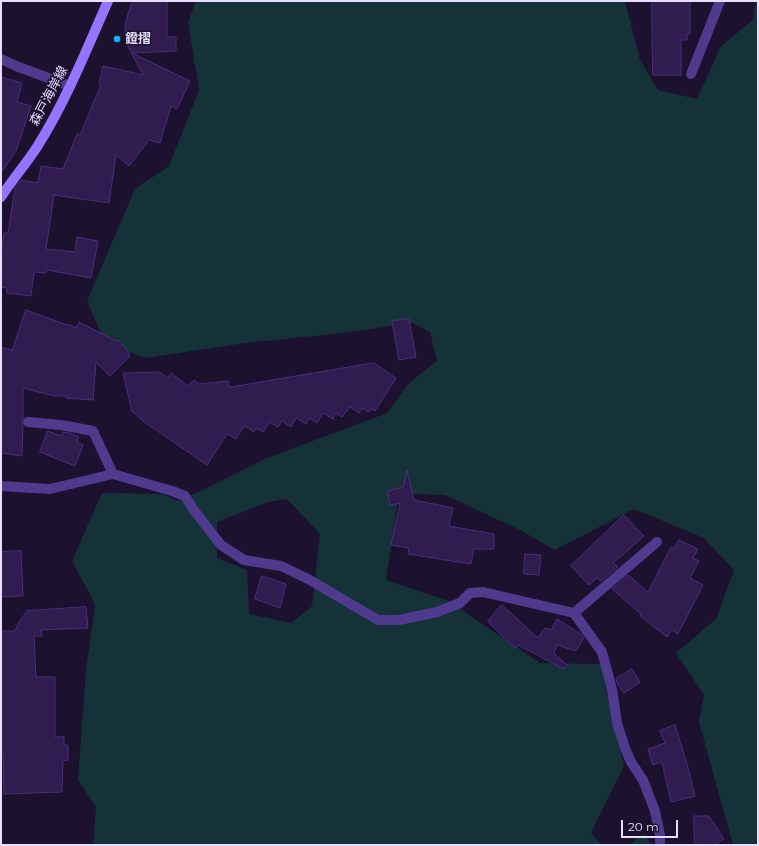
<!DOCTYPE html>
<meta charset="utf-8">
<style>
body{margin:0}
#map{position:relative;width:759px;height:846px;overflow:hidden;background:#1c112e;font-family:Montserrat,sans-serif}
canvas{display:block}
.frame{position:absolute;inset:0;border:2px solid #e8deff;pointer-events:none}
.scale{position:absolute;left:621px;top:820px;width:57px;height:18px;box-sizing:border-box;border:2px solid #e8deff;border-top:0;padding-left:5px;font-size:12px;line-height:14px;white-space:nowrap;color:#e8deff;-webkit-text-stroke:3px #1c112e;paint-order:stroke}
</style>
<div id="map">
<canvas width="759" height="846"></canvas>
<div class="frame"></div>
<div class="scale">20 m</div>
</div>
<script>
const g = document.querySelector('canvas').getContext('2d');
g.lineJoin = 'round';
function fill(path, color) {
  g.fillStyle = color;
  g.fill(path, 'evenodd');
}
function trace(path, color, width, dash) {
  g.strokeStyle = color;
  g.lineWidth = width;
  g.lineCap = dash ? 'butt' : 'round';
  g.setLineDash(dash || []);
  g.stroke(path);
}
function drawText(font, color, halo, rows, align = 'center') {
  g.font = font + ' Montserrat,"Noto Sans JP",sans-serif';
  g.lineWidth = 3;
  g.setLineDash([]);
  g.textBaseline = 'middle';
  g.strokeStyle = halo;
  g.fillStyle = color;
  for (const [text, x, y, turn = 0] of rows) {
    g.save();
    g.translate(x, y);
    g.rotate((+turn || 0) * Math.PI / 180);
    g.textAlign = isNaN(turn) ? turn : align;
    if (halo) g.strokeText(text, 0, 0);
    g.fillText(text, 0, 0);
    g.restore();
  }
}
fill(new Path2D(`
 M 196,1 L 625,1 L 640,60 L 658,90 L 697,99 L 721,46 L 753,20 L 756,1 L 758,1 L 758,845 L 733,845 L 699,722 L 704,695 L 676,653 L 716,619 L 734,570 L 704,538 L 634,509 L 555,550 L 520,530 L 445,495 L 399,494 L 386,580 L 452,602 L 472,617 L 540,663 L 601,664 L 624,766 L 591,833 L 602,845 L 93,845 L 96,807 L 78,780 L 86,670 L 95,604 L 72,561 L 102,493 L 164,494 L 177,501 L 201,491 L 267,458 L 387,413 L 409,383 L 437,361 L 430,332 L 413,323 L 334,334 L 245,343 L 146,358 L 105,343 L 87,301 L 135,189 L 169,166 L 199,90 L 188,22 ZM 287,499 L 320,534 L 312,606 L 291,623 L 249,614 L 247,570 L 217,558 L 217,522 L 268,502 Z
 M 644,834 L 652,845 L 628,845 Z`), '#143238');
const building = new Path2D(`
 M 133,1 L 167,1 L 167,37 L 176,37 L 176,51 L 132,53 L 190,81 L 177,109 L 171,106 L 160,143 L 149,140 L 129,166 L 116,155 L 109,203 L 54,195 L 46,249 L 75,252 L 77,237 L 98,241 L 91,278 L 47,270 L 46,273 L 34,272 L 31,296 L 7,293 L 7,288 L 1,287 L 1,246 L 2,246 L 4,233 L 8,233 L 15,188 L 21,180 L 38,183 L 41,166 L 63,169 L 77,134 L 80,135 L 101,85 L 99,84 L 103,66 L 143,75 L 128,46 L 126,37 L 125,26 L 128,14 Z
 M 652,1 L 690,1 L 690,34 L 687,34 L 687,40 L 681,40 L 681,75 L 653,75 Z
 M 1,77 L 22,83 L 17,102 L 31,106 L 16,151 L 1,173 Z
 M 26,310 L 67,325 L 68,324 L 76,328 L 79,322 L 116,341 L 118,340 L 129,352 L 129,357 L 110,376 L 96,362 L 93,400 L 66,398 L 66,396 L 54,396 L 23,388 L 23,418 L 22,422 L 23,426 L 22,456 L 1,453 L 1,347 L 12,350 Z
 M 409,319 L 416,357 L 399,360 L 392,321 Z
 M 374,363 L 396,378 L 375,411 L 371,409 L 369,412 L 362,408 L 359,413 L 350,407 L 342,417 L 335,413 L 333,419 L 323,413 L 317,423 L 309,418 L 306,424 L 296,418 L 291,427 L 282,421 L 278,427 L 269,422 L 263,432 L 256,428 L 254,432 L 244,426 L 236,439 L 227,434 L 207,465 L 143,421 L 132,411 L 123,373 L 159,372 L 168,378 L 171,373 L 188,386 L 194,380 L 199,384 L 228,381 L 229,387 Z
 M 48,431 L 61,436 L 63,432 L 70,433 L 79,437 L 77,442 L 83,445 L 75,466 L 40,452 Z
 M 407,470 L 414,500 L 453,508 L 449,526 L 494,534 L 494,549 L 474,549 L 471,564 L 408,554 L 409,548 L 391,545 L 400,503 L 390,505 L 387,491 L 403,487 Z
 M 624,515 L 644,536 L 613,563 L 618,567 L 601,581 L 597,578 L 589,585 L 571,566 Z
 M 679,540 L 698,549 L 693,558 L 699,561 L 690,578 L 703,585 L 678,634 L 672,630 L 667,637 L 640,616 L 641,614 L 612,589 L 628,575 L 648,592 L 671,547 L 674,549 Z
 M 21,551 L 23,596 L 1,597 L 1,552 Z
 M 525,554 L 541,555 L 539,575 L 524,574 Z
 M 262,576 L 286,584 L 280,608 L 255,599 Z
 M 502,605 L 538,638 L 545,628 L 551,630 L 557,619 L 582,635 L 584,638 L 576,651 L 557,645 L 554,653 L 567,665 L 564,669 L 518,645 L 515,648 L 491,625 L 488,621 Z
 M 86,607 L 88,628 L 41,630 L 42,636 L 34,636 L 36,677 L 55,677 L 55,737 L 64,737 L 64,745 L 68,745 L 68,761 L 63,760 L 62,792 L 4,794 L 3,752 L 1,752 L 1,631 L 15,631 L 19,622 L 27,611 Z
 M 632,669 L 640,682 L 624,693 L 617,683 L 616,679 Z
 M 675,725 L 687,764 L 695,796 L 671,802 L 662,762 L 653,765 L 648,749 L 665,743 L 660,731 Z
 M 694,816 L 709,816 L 724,839 L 714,845 L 695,845 Z`);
fill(building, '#311c50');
trace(building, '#4d2d7c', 1);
trace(new Path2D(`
 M 691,74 L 720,1
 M 574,613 L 602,652 L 612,689 L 617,723 L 625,748 L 631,762 L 643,780 L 655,811 L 660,835 L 660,845`), '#4f3a8e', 10);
trace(new Path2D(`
 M 28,422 L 61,425 L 93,431 L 113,474 L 172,491 L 185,496 L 193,509 L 221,545 L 244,560 L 281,566 L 308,579 L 378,620 L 399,620 L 437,612 L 460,603 L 470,593 L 483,592 L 574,613 L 657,542
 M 1,486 L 50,489 L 113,474`), '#4f3a8e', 10);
trace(new Path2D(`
 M 1,59 L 16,66 L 70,86`), '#4f3a8e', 10);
trace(new Path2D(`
 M 1,197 C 12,180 26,164 37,147 C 66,101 86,51 108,1`), '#9475ff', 10);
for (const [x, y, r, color] of [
 [117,39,4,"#0ab4ff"]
]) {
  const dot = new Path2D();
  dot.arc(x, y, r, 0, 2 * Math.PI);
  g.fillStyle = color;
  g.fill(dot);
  trace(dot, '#1c112e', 1.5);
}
drawText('bold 13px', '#e8deff', '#1c112e', [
 ["鐙摺",125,39]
], 'left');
drawText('13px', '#e8deff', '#1c112e', [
 ["森戸海岸線",49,96,-62]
]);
</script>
